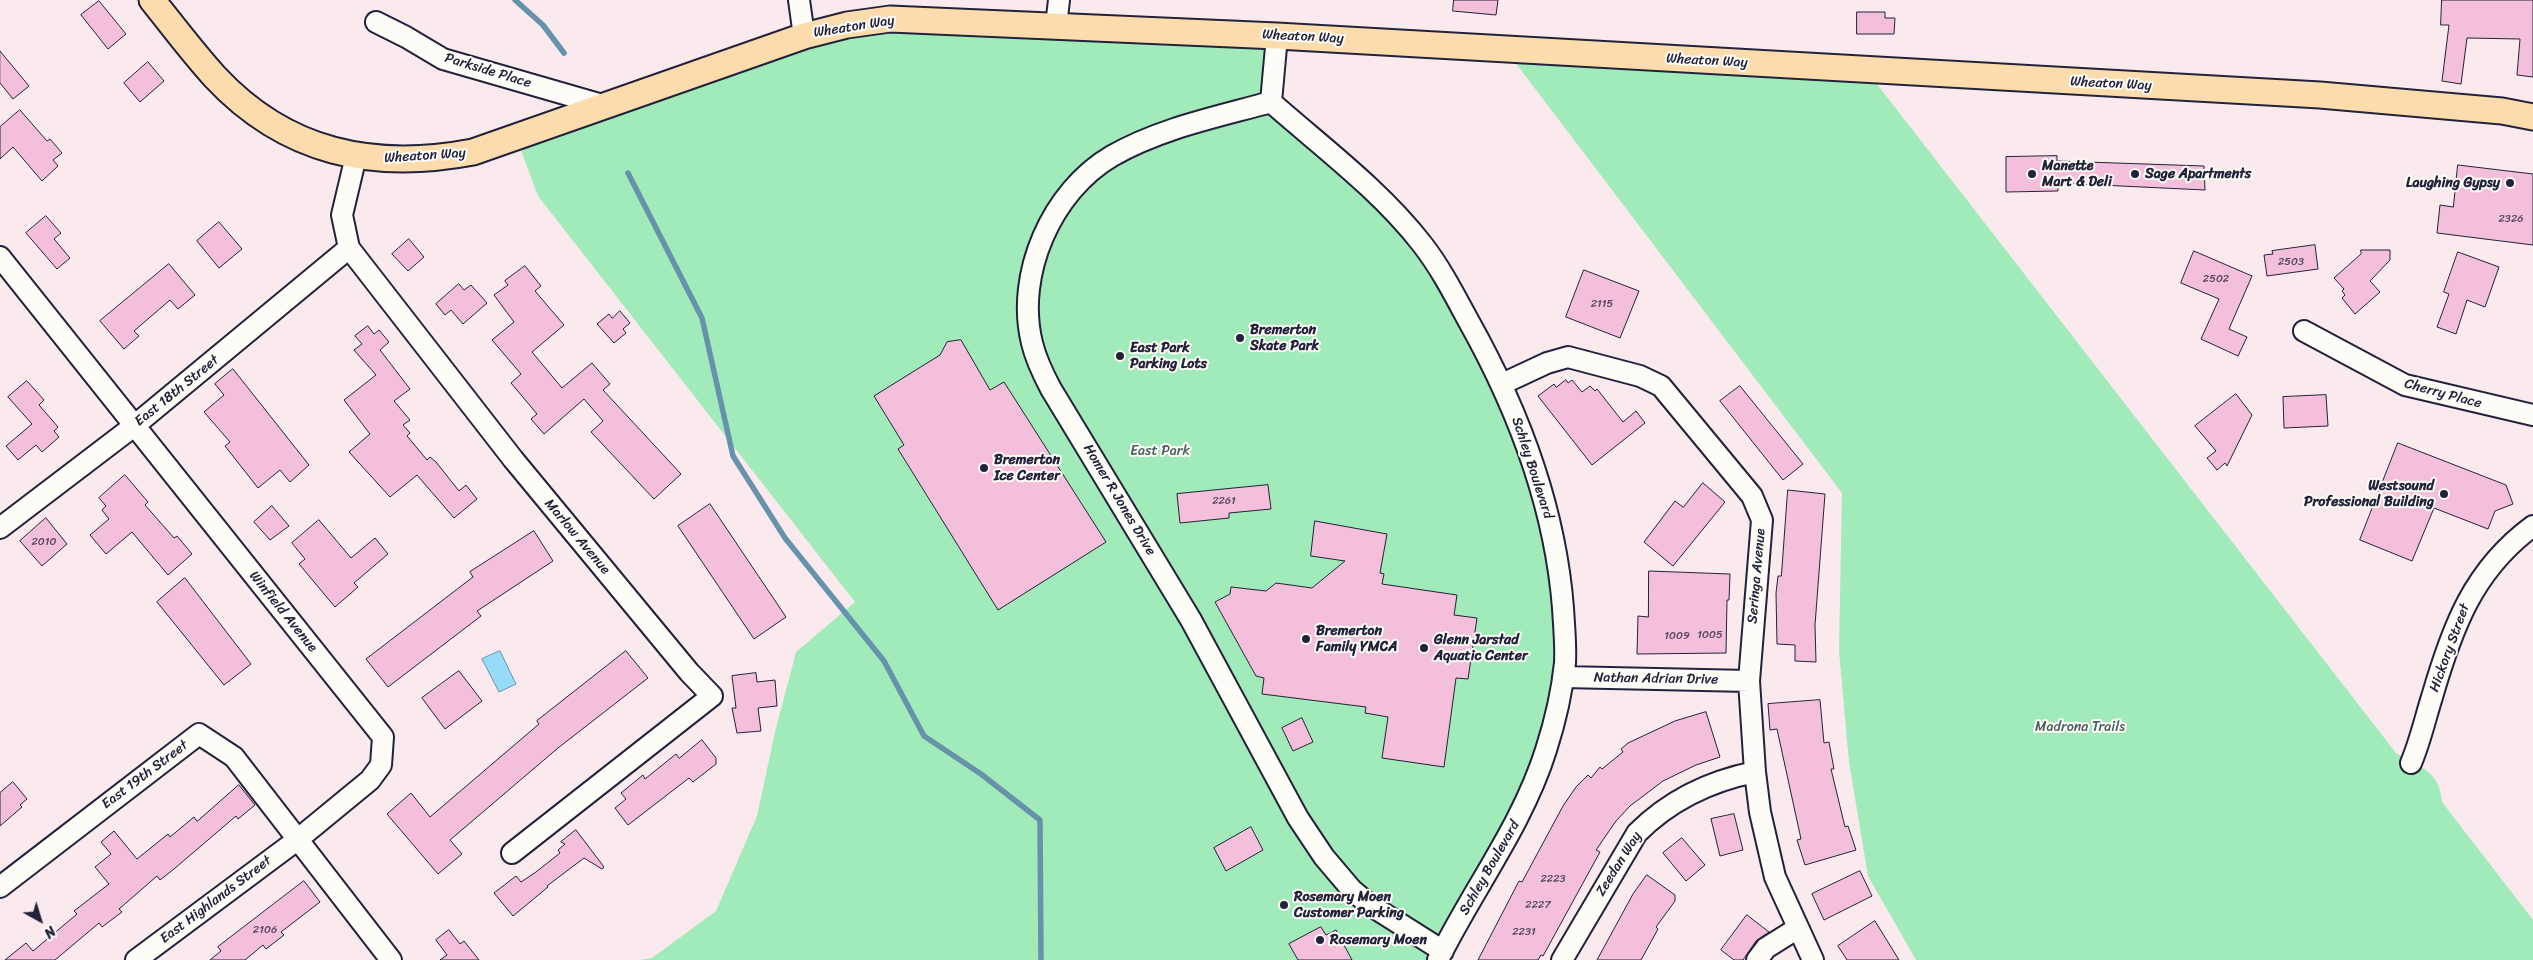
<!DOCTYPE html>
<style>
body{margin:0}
#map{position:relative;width:2533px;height:960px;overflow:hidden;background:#faeaee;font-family:Sriracha,sans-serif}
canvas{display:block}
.north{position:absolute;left:15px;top:895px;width:50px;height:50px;-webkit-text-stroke:4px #fdfcf7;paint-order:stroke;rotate:141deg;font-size:14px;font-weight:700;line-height:20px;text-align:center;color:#22223b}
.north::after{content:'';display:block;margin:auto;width:18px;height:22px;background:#22223b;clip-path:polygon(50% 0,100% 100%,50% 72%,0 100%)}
</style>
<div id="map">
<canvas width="2533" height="960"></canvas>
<div class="north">N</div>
</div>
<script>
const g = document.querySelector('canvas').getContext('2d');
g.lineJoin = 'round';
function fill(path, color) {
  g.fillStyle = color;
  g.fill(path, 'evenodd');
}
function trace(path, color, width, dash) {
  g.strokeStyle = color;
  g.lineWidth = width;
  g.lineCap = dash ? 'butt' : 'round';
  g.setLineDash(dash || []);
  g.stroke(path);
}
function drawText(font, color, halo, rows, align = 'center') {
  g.font = font + ' Sriracha,sans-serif';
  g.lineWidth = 4;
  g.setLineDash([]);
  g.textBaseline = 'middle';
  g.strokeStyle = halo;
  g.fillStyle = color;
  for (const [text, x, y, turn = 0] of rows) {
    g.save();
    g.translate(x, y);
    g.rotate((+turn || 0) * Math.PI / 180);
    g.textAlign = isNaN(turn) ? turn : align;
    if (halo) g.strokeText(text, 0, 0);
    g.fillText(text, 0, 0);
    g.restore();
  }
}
fill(new Path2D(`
 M 847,25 L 1277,36 L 1271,102 L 1402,220 L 1528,450 L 1564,627 L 1546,749 L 1438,960 L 640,960 L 652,958 L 716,911 L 757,816 L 775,732 L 796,652 L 855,602 L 538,196 L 516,137 Z
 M 1505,49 L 1866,70 L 2396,753 C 2420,768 2439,769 2442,802 L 2533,920 L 2533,960 L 1916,960 L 1868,876 L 1849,762 L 1839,651 L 1842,493 Z`), '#a1eab9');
const water = new Path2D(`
 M 500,651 L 516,684 L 499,692 L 482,659 Z`);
fill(water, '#95dcf7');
trace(water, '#6792ac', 1);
trace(new Path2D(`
 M 515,0 L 543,25 L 564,53
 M 628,173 L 702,318 L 733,456 L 785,538 L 884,661 L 924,736 L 981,774 L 1040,820 L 1041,960`), '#6792ac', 5.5);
const building = new Path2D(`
 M 1454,0 L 1498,0 L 1496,15 L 1453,11 Z
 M 2442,0 L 2533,0 L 2533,77 L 2517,75 L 2520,39 L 2467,38 L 2461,84 L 2442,81 L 2449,25 L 2441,25 Z
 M 99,1 L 126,34 L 108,49 L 81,15 Z
 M 1857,12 L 1885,12 L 1885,18 L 1895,18 L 1894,34 L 1857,34 Z
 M 0,51 L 29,86 L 13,99 L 0,83 Z
 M 148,62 L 164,81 L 140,102 L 124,83 Z
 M 20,110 L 47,141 L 50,139 L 62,153 L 53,160 L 58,166 L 42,181 L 13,147 L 0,159 L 0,127 Z
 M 2057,156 L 2057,161 L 2204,166 L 2205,190 L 2058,183 L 2058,191 L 2006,192 L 2006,157 Z
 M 2458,165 L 2533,174 L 2533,245 L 2437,233 L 2440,205 L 2453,207 Z
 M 46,216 L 61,233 L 54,239 L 70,258 L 57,269 L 26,233 Z
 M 219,222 L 242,249 L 219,268 L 197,241 Z
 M 409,239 L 424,257 L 408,271 L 392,254 Z
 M 2315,245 L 2318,269 L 2267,276 L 2264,255 L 2273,254 L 2272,251 Z
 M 2361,250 L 2390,250 L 2390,260 L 2370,281 L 2380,292 L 2355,314 L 2342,298 L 2345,295 L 2342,291 L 2344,289 L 2334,278 L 2361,254 Z
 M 2194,251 L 2252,276 L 2229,329 L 2247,337 L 2238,356 L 2201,339 L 2219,299 L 2181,283 Z
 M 2458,252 L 2499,267 L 2485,307 L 2467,300 L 2456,334 L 2437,327 L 2449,294 L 2444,292 Z
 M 169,264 L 195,295 L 178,309 L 170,300 L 134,331 L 139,336 L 124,349 L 100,321 Z
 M 525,266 L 541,286 L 535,291 L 564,325 L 532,352 L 562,388 L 592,363 L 610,384 L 603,390 L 681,474 L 654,499 L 591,432 L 603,421 L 584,399 L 544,434 L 531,419 L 537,414 L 511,383 L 521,374 L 492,340 L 514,322 L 494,295 L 508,285 L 505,281 Z
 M 1584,270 L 1639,291 L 1620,338 L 1566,317 Z
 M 459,284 L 464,290 L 471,285 L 487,303 L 463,324 L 451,310 L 445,315 L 436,304 Z
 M 620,311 L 630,323 L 623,329 L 626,333 L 614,343 L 597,324 L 609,314 L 612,318 Z
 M 368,326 L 374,334 L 379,330 L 389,342 L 380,350 L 410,389 L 394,401 L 410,420 L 403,425 L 410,433 L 407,436 L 427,460 L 430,457 L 436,462 L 459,491 L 466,485 L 477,499 L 454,518 L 417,475 L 390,497 L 349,452 L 370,434 L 344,400 L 376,375 L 354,350 L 362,344 L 355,336 Z
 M 961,340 L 990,390 L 1004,382 L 1106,542 L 998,610 L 898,449 L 904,445 L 874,396 L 940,355 L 947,342 Z
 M 233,369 L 309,465 L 290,482 L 280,470 L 258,488 L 225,446 L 230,442 L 204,412 L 224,395 L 215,384 Z
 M 1566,380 L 1568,383 L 1572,380 L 1582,392 L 1590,386 L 1595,391 L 1597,389 L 1623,422 L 1636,411 L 1645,423 L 1592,465 L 1538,396 L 1554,384 L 1556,387 Z
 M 27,381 L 44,400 L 39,405 L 58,427 L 54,431 L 59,437 L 42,452 L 36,445 L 18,460 L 6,446 L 32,424 L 8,397 Z
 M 1740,386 L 1803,464 L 1783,480 L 1720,401 Z
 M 2236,394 L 2252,415 L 2227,466 L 2225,463 L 2217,470 L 2207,458 L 2216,451 L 2195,426 Z
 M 2326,395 L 2328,426 L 2284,428 L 2283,397 Z
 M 2398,443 L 2506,485 L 2513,504 L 2495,511 L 2488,529 L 2434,508 L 2412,561 L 2360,540 Z
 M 125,475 L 148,502 L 145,505 L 174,538 L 177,536 L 192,554 L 168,575 L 132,532 L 106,554 L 90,535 L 109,519 L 102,510 L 106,506 L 99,498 Z
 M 1703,483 L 1725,502 L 1673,566 L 1644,542 L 1675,501 L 1683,507 Z
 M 1268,485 L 1271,509 L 1229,513 L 1229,518 L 1180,523 L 1177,494 Z
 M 1788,490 L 1825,494 L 1815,625 L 1816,662 L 1795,661 L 1795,645 L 1777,644 L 1776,593 L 1778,576 L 1781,576 Z
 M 710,504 L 786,617 L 754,639 L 678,526 Z
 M 272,506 L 289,526 L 270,540 L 254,522 Z
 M 46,518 L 67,544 L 42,566 L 20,541 Z
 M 319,520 L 351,558 L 375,538 L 388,554 L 354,583 L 358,587 L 335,607 L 299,564 L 305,559 L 292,543 Z
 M 1315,521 L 1387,534 L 1380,573 L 1384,574 L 1382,584 L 1457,595 L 1454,615 L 1477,618 L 1468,679 L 1456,678 L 1444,767 L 1382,758 L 1388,717 L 1365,713 L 1366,707 L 1262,694 L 1264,678 L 1256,676 L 1215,602 L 1230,594 L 1231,587 L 1266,591 L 1276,583 L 1312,588 L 1345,561 L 1311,556 Z
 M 534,531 L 553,561 L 477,611 L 481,616 L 388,687 L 366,659 L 473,577 L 470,572 Z
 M 1649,571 L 1730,574 L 1729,600 L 1727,600 L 1726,653 L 1637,654 L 1638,616 L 1648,617 Z
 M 185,578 L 251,664 L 224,685 L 157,602 Z
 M 626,651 L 648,678 L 558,748 L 450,840 L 462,854 L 438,874 L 387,814 L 411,793 L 430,817 L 539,724 L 537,721 Z
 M 459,671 L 482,701 L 445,729 L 422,698 Z
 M 756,673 L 757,682 L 775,680 L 777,706 L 758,708 L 761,731 L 737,733 L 732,708 L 736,708 L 732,676 Z
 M 1820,700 L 1824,743 L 1829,742 L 1834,769 L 1831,769 L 1845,827 L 1848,826 L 1856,850 L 1805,865 L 1797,840 L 1801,839 L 1777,729 L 1770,730 L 1768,704 Z
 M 1706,712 L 1720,757 L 1696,765 L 1663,781 L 1630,806 L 1616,821 L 1596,850 L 1600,852 L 1543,956 L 1541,955 L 1538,960 L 1478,960 L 1519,881 L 1522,882 L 1563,806 L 1576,787 L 1588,775 L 1591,778 L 1600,767 L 1602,769 L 1623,752 L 1621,749 L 1628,743 L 1675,721 Z
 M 1302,718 L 1313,742 L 1293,751 L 1282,728 Z
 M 702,740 L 716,758 L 716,764 L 693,782 L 689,778 L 628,825 L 615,808 L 626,799 L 621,793 L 643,775 L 645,779 L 676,754 L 679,758 Z
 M 13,782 L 27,799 L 20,805 L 22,807 L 0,826 L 0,793 Z
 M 239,785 L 255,805 L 238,819 L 236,816 L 174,869 L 160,880 L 157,876 L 119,909 L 122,912 L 102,927 L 99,923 L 55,960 L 5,960 L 26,943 L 33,951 L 77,914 L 74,911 L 109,884 L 95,867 L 111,854 L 101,842 L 114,831 L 137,859 L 168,834 L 170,837 L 194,817 L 197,821 Z
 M 1734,814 L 1743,850 L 1720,856 L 1711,819 Z
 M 1251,827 L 1263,850 L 1226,871 L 1214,848 Z
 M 576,830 L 604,867 L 602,869 L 584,858 L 547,886 L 548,887 L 513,916 L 494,893 L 516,876 L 521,882 L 536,872 L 560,853 L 558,850 L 565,844 L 561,842 Z
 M 1682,838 L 1705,865 L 1686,881 L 1663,853 Z
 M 1860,871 L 1872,896 L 1824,920 L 1812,894 Z
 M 1647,875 L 1675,895 L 1675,901 L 1656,927 L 1658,929 L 1641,960 L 1597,960 L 1633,894 Z
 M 304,881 L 320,902 L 281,932 L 284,935 L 266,949 L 263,945 L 245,960 L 210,960 L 221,951 L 218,947 Z
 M 1747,915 L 1769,932 L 1756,941 L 1743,960 L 1734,960 L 1721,950 Z
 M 1875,921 L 1899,960 L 1847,960 L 1838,946 Z
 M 1321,927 L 1326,935 L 1336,930 L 1352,960 L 1298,960 L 1289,944 Z
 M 449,930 L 460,944 L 464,941 L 479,960 L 440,960 L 447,955 L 436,940 Z`);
fill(building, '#f4bfda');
trace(building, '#22223b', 1);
const minor = new Path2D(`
 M 799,0 L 804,36
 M 376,22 L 406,37 L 443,59 L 606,106
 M 1056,26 L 1059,0
 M 1277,36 L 1271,102 C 1322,147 1380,190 1422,244 C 1440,267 1454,294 1468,320 C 1518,409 1555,506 1563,608 C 1564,626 1566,645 1565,663 C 1562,692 1555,722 1546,750 C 1522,826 1473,889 1438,960
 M 1271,102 C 1217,117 1161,128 1112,156 C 1052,191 1015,274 1032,343 C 1036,360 1043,374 1051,389 L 1191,620 L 1298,818 L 1324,857 L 1352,890 L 1370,905 L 1443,951
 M 356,156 L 342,215 L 349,248 L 513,459 L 689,672 L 712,696 L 512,853
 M 0,257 L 383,737 L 381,765 L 370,780 L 297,840 L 136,960
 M 2304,331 L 2405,385 L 2533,415
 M 1502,384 L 1547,363 L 1568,357 L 1640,376 L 1661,386 L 1752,496 L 1762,520 L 1749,681 L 1755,772 L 1760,812 L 1775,877 L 1813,960
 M 0,528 L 134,426 L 349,248
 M 1563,677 L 1749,681
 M 2411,763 C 2420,742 2425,719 2432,697 C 2452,628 2473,570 2533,526
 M 0,887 L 199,734 L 234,757 L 391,960
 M 1562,960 L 1637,833 C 1670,800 1710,781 1755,772
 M 1757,960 L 1766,948 L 1798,928`);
const major = new Path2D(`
 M 152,0 C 173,26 193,53 215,77 C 286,153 373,171 473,152 L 804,36 L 847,25 L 890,19 L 1277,36 L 2320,95 L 2502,111 L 2533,117`);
trace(minor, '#22223b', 24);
trace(major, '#22223b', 29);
trace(minor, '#fdfcf7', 20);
trace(major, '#fcdcac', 25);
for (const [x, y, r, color] of [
 [2032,174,5,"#22223b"],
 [2135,174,5,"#22223b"],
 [2510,183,5,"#22223b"],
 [1240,338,5,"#22223b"],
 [1120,356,5,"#22223b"],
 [984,468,5,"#22223b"],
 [2444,494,5,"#22223b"],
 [1306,639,5,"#22223b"],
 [1424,648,5,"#22223b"],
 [1284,905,5,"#22223b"],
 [1320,940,5,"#22223b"]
]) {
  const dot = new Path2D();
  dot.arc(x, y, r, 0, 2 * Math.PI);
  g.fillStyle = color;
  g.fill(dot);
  trace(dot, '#fdfcf7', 2);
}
drawText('11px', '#564963', null, [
 ["2326",2511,219],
 ["2503",2291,262],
 ["2502",2216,279],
 ["2115",1602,304],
 ["2261",1224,501],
 ["2010",44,542],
 ["1005",1710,635],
 ["1009",1677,636],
 ["2223",1553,879],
 ["2227",1538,905],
 ["2106",265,930],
 ["2231",1524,932]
]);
drawText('14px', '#22223b', '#fdfcf7', [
 ["Wheaton Way",854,27,-9],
 ["Wheaton Way",1303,37,3],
 ["Wheaton Way",1707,61,3],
 ["Parkside Place",488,71,17],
 ["Wheaton Way",2111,84,3],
 ["Wheaton Way",425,156,-4],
 ["East 18th Street",177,391,-39],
 ["Cherry Place",2443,394,15],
 ["Schley Boulevard",1532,468,72],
 ["Homer R Jones Drive",1119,500,59],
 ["Marlow Avenue",577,537,50],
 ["Seringa Avenue",1757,576,-85],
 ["Winfield Avenue",283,612,51],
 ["Hickory Street",2450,648,-70],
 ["Nathan Adrian Drive",1656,679,1],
 ["East 19th Street",145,775,-37],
 ["Zeedan Way",1619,864,-58],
 ["Schley Boulevard",1490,868,-60],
 ["East Highlands Street",216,900,-37]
]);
drawText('bold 14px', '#22223b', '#fdfcf7', [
 ["Manette",2042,166],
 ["Mart & Deli",2042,182],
 ["Sage Apartments",2145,174],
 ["Laughing Gypsy",2500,183,"right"],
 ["Bremerton",1250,330],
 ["Skate Park",1250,346],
 ["East Park",1130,348],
 ["Parking Lots",1130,364],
 ["Bremerton",994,460],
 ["Ice Center",994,476],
 ["Westsound",2434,486,"right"],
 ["Professional Building",2434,502,"right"],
 ["Bremerton",1316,631],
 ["Family YMCA",1316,647],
 ["Glenn Jarstad",1434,640],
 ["Aquatic Center",1434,656],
 ["Rosemary Moen",1294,897],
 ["Customer Parking",1294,913],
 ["Rosemary Moen",1330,940]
], 'left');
drawText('14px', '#485e61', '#fdfcf7', [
 ["East Park",1160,451],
 ["Madrona Trails",2080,727]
]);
</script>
